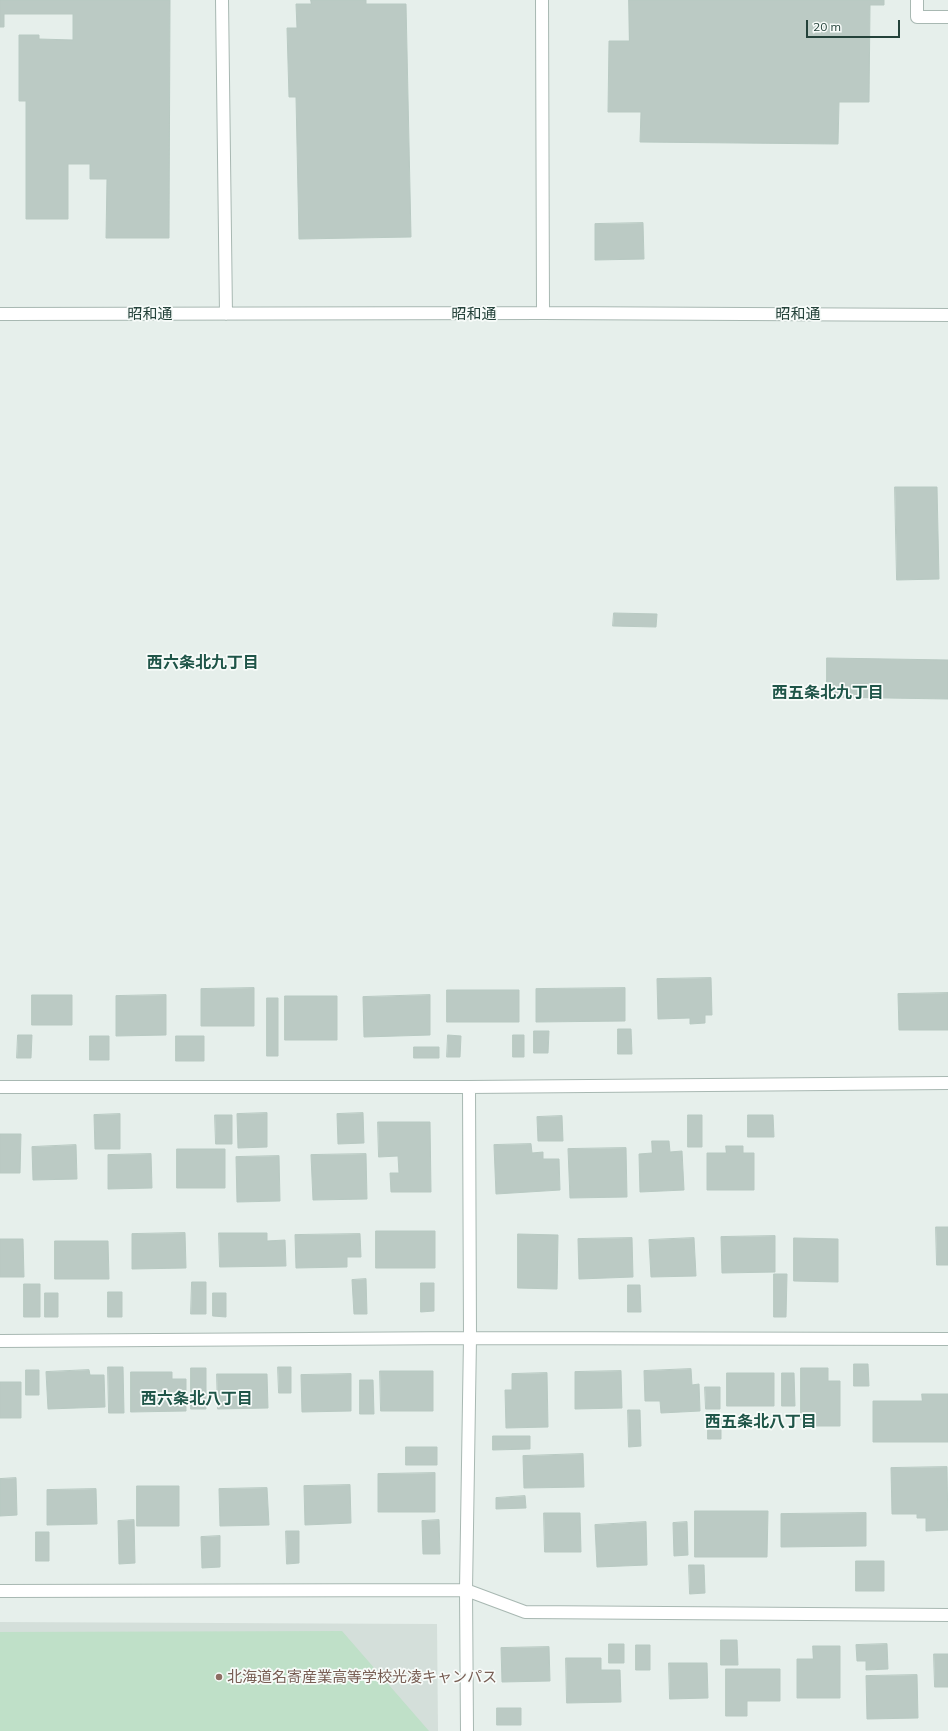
<!DOCTYPE html>
<meta charset="utf-8">
<style>
body{margin:0}
#map{position:relative;width:948px;height:1731px;overflow:hidden;background:#e6efeb;font-family:Mulish,sans-serif}
canvas{display:block}
.scale{position:absolute;left:806px;top:20px;width:94px;height:18px;box-sizing:border-box;border:2px solid #24423a;border-top:0;padding-left:5px;font-size:12px;line-height:14px;white-space:nowrap;color:#24423a;-webkit-text-stroke:3px #f7fbf9;paint-order:stroke}
</style>
<div id="map">
<canvas width="948" height="1731"></canvas>
<div class="scale">20 m</div>
</div>
<script>
const g = document.querySelector('canvas').getContext('2d');
g.lineJoin = 'round';
function fill(path, color) {
  g.fillStyle = color;
  g.fill(path, 'evenodd');
}
function trace(path, color, width, dash) {
  g.strokeStyle = color;
  g.lineWidth = width;
  g.lineCap = dash ? 'butt' : 'round';
  g.setLineDash(dash || []);
  g.stroke(path);
}
function drawText(font, color, halo, rows, align = 'center') {
  g.font = font + ' Mulish,"Noto Sans JP",sans-serif';
  g.lineWidth = 3.5;
  g.setLineDash([]);
  g.textBaseline = 'middle';
  g.strokeStyle = halo;
  g.fillStyle = color;
  for (const [text, x, y, turn = 0] of rows) {
    g.save();
    g.translate(x, y);
    g.rotate((+turn || 0) * Math.PI / 180);
    g.textAlign = isNaN(turn) ? turn : align;
    if (halo) g.strokeText(text, 0, 0);
    g.fillText(text, 0, 0);
    g.restore();
  }
}
fill(new Path2D(`
 M 0,1622 L 437,1624 L 438,1731 L 0,1731 Z`), '#d4dfda');
fill(new Path2D(`
 M 342,1631 L 429,1731 L 0,1731 L 0,1632 Z`), '#bfe0c8');
const building = new Path2D(`
 M 0,0 L 170,0 L 169,238 L 106,238 L 107,179 L 90,179 L 90,164 L 68,164 L 68,219 L 26,219 L 26,101 L 19,101 L 19,35 L 39,35 L 39,39 L 73,40 L 73,14 L 4,14 L 4,27 L 0,27 Z
 M 311,0 L 366,0 L 366,4 L 406,4 L 411,237 L 299,239 L 296,97 L 289,97 L 287,28 L 297,28 L 296,4 L 311,4 Z
 M 629,0 L 884,0 L 884,5 L 870,5 L 869,102 L 839,102 L 838,144 L 640,142 L 641,112 L 608,112 L 609,41 L 629,41 Z
 M 643,223 L 644,259 L 595,260 L 595,224 Z
 M 895,487 L 937,487 L 939,579 L 897,580 Z
 M 614,613 L 657,614 L 656,627 L 613,626 Z
 M 827,658 L 948,660 L 948,699 L 827,697 Z
 M 711,978 L 712,1015 L 705,1015 L 705,1023 L 690,1024 L 690,1018 L 658,1019 L 657,979 Z
 M 254,988 L 254,1026 L 201,1026 L 201,989 Z
 M 625,988 L 625,1021 L 536,1022 L 536,989 Z
 M 447,990 L 519,990 L 519,1022 L 447,1022 Z
 M 948,993 L 948,1030 L 899,1030 L 898,994 Z
 M 32,995 L 72,995 L 72,1025 L 32,1025 Z
 M 166,995 L 166,1035 L 116,1036 L 116,996 Z
 M 430,995 L 430,1035 L 364,1037 L 363,997 Z
 M 285,996 L 337,996 L 337,1040 L 285,1040 Z
 M 267,998 L 278,998 L 278,1056 L 267,1056 Z
 M 618,1029 L 631,1029 L 632,1054 L 618,1054 Z
 M 534,1031 L 549,1031 L 548,1053 L 534,1053 Z
 M 18,1035 L 32,1035 L 31,1058 L 17,1058 Z
 M 448,1035 L 461,1036 L 460,1057 L 447,1057 Z
 M 513,1035 L 524,1035 L 524,1057 L 513,1057 Z
 M 90,1036 L 109,1036 L 109,1060 L 90,1060 Z
 M 176,1036 L 204,1036 L 204,1061 L 176,1061 Z
 M 414,1047 L 439,1047 L 439,1058 L 414,1058 Z
 M 267,1113 L 267,1147 L 238,1148 L 237,1114 Z
 M 363,1113 L 364,1143 L 338,1144 L 337,1114 Z
 M 120,1114 L 120,1149 L 95,1149 L 94,1115 Z
 M 215,1115 L 232,1115 L 232,1144 L 216,1144 Z
 M 688,1115 L 702,1115 L 702,1147 L 688,1147 Z
 M 748,1115 L 773,1115 L 774,1137 L 748,1137 Z
 M 562,1116 L 563,1141 L 538,1141 L 537,1117 Z
 M 378,1122 L 430,1122 L 431,1192 L 391,1192 L 390,1173 L 399,1173 L 398,1156 L 379,1157 Z
 M 0,1134 L 21,1134 L 20,1173 L 0,1173 Z
 M 652,1141 L 669,1141 L 670,1152 L 682,1151 L 684,1190 L 640,1192 L 639,1154 L 652,1153 Z
 M 531,1144 L 532,1153 L 543,1152 L 543,1159 L 559,1159 L 560,1190 L 496,1194 L 494,1145 Z
 M 76,1145 L 77,1179 L 33,1180 L 32,1147 Z
 M 726,1146 L 743,1146 L 743,1153 L 754,1153 L 754,1190 L 707,1190 L 707,1153 L 726,1153 Z
 M 626,1148 L 627,1197 L 570,1198 L 568,1149 Z
 M 177,1149 L 225,1149 L 225,1188 L 177,1188 Z
 M 151,1154 L 152,1188 L 108,1189 L 108,1155 Z
 M 366,1154 L 367,1199 L 313,1200 L 311,1155 Z
 M 279,1156 L 280,1201 L 237,1202 L 236,1157 Z
 M 936,1227 L 948,1227 L 948,1265 L 937,1265 Z
 M 376,1231 L 435,1231 L 435,1268 L 376,1268 Z
 M 185,1233 L 186,1268 L 132,1269 L 132,1234 Z
 M 219,1233 L 267,1233 L 267,1241 L 285,1240 L 286,1266 L 220,1267 Z
 M 360,1234 L 361,1257 L 347,1257 L 347,1267 L 296,1268 L 295,1235 Z
 M 518,1234 L 558,1235 L 557,1289 L 518,1288 Z
 M 775,1236 L 775,1272 L 722,1273 L 721,1237 Z
 M 632,1238 L 633,1277 L 579,1279 L 578,1239 Z
 M 694,1238 L 696,1276 L 651,1277 L 649,1240 Z
 M 794,1238 L 838,1239 L 838,1282 L 794,1281 Z
 M 0,1239 L 23,1239 L 24,1277 L 0,1277 Z
 M 55,1241 L 108,1241 L 109,1279 L 55,1279 Z
 M 774,1274 L 787,1274 L 786,1317 L 774,1317 Z
 M 366,1279 L 367,1314 L 354,1314 L 352,1280 Z
 M 192,1282 L 206,1282 L 206,1314 L 191,1314 Z
 M 421,1283 L 434,1283 L 434,1311 L 421,1312 Z
 M 24,1284 L 40,1284 L 40,1317 L 24,1317 Z
 M 628,1285 L 640,1285 L 641,1312 L 628,1312 Z
 M 108,1292 L 122,1292 L 122,1317 L 108,1317 Z
 M 45,1293 L 58,1293 L 58,1317 L 45,1317 Z
 M 213,1293 L 226,1293 L 226,1317 L 213,1316 Z
 M 854,1364 L 868,1364 L 869,1386 L 854,1386 Z
 M 108,1367 L 123,1367 L 124,1413 L 109,1413 Z
 M 278,1367 L 291,1367 L 291,1393 L 279,1393 Z
 M 191,1368 L 206,1368 L 206,1409 L 191,1409 Z
 M 801,1368 L 828,1368 L 828,1381 L 840,1381 L 840,1426 L 816,1426 L 816,1420 L 801,1420 Z
 M 691,1369 L 692,1385 L 699,1384 L 700,1411 L 661,1413 L 660,1401 L 645,1401 L 644,1371 Z
 M 26,1370 L 39,1370 L 39,1395 L 26,1395 Z
 M 89,1370 L 90,1375 L 104,1375 L 105,1407 L 48,1409 L 46,1372 Z
 M 380,1371 L 433,1371 L 433,1411 L 381,1411 Z
 M 621,1371 L 622,1408 L 575,1409 L 575,1372 Z
 M 131,1372 L 172,1372 L 172,1379 L 186,1379 L 186,1411 L 131,1412 Z
 M 547,1373 L 548,1427 L 506,1428 L 505,1390 L 512,1390 L 512,1374 Z
 M 727,1373 L 774,1373 L 774,1406 L 727,1406 Z
 M 782,1373 L 794,1373 L 795,1406 L 782,1406 Z
 M 217,1374 L 267,1374 L 268,1408 L 218,1409 Z
 M 351,1374 L 351,1411 L 302,1412 L 301,1375 Z
 M 360,1380 L 373,1380 L 374,1414 L 360,1414 Z
 M 0,1382 L 21,1382 L 21,1418 L 0,1418 Z
 M 705,1387 L 720,1387 L 720,1409 L 706,1409 Z
 M 922,1394 L 948,1394 L 948,1442 L 873,1442 L 873,1401 L 922,1401 Z
 M 628,1410 L 640,1410 L 641,1446 L 629,1447 Z
 M 708,1416 L 721,1416 L 721,1439 L 708,1439 Z
 M 493,1436 L 530,1436 L 530,1449 L 493,1450 Z
 M 406,1447 L 437,1447 L 437,1465 L 406,1465 Z
 M 583,1454 L 584,1487 L 524,1488 L 523,1456 Z
 M 947,1467 L 948,1530 L 926,1531 L 926,1518 L 917,1518 L 917,1514 L 892,1514 L 891,1468 Z
 M 435,1473 L 435,1512 L 378,1512 L 378,1474 Z
 M 16,1478 L 17,1515 L 0,1516 L 0,1479 Z
 M 350,1485 L 351,1523 L 305,1525 L 304,1486 Z
 M 137,1486 L 179,1486 L 179,1526 L 137,1526 Z
 M 267,1488 L 269,1525 L 220,1526 L 219,1489 Z
 M 96,1489 L 97,1524 L 47,1525 L 47,1490 Z
 M 525,1496 L 526,1508 L 496,1509 L 496,1498 Z
 M 695,1511 L 768,1511 L 767,1557 L 695,1557 Z
 M 544,1513 L 580,1513 L 581,1552 L 545,1552 Z
 M 866,1513 L 866,1546 L 781,1547 L 781,1514 Z
 M 134,1520 L 135,1563 L 119,1564 L 118,1521 Z
 M 439,1520 L 440,1554 L 423,1554 L 422,1521 Z
 M 646,1522 L 647,1565 L 597,1567 L 595,1525 Z
 M 687,1522 L 688,1555 L 674,1556 L 673,1523 Z
 M 286,1531 L 299,1531 L 299,1563 L 287,1564 Z
 M 36,1532 L 49,1532 L 49,1561 L 36,1561 Z
 M 220,1536 L 220,1567 L 202,1568 L 201,1537 Z
 M 856,1561 L 884,1561 L 884,1591 L 856,1591 Z
 M 689,1565 L 704,1565 L 705,1593 L 690,1594 Z
 M 721,1640 L 737,1640 L 738,1665 L 721,1665 Z
 M 609,1644 L 624,1644 L 624,1663 L 609,1663 Z
 M 887,1644 L 888,1669 L 866,1670 L 866,1661 L 857,1661 L 856,1645 Z
 M 636,1645 L 650,1645 L 650,1670 L 636,1670 Z
 M 813,1646 L 840,1646 L 840,1698 L 797,1698 L 797,1659 L 813,1659 Z
 M 549,1647 L 550,1681 L 502,1682 L 501,1648 Z
 M 934,1654 L 948,1654 L 948,1687 L 935,1687 Z
 M 566,1658 L 601,1658 L 601,1670 L 620,1670 L 621,1702 L 567,1703 Z
 M 669,1663 L 707,1663 L 708,1698 L 670,1699 Z
 M 726,1669 L 780,1669 L 780,1701 L 747,1701 L 747,1716 L 726,1716 Z
 M 917,1675 L 918,1718 L 867,1719 L 866,1676 Z
 M 497,1708 L 521,1708 L 521,1725 L 497,1725 Z`);
fill(building, '#bbcac4');
trace(building, '#b8c9c2', 1);
const minor = new Path2D(`
 M 222,0 L 226,314
 M 542,0 L 543,313
 M 917,0 L 917,17 L 948,17
 M 0,314 L 543,313 L 948,315
 M 0,1087 L 469,1087 L 948,1083
 M 0,1341 L 470,1338 L 948,1339
 M 0,1591 L 466,1590 L 525,1612 L 948,1615
 M 467,1731 L 466,1590 L 470,1338 L 469,1087`);
trace(minor, '#a8b8b2', 14);
trace(minor, '#fff', 12);
for (const [x, y, r, color] of [
 [219,1677,4,"#8d6e63"]
]) {
  const dot = new Path2D();
  dot.arc(x, y, r, 0, 2 * Math.PI);
  g.fillStyle = color;
  g.fill(dot);
  trace(dot, '#f7fbf9', 1.5);
}
drawText('15px', '#24423a', '#f7fbf9', [
 ["昭和通",150,314],
 ["昭和通",474,314],
 ["昭和通",798,314]
]);
drawText('15px', '#785e54', '#f7fbf9', [
 ["北海道名寄産業高等学校光凌キャンパス",227,1677]
], 'left');
drawText('bold 16px', '#1f5548', '#f7fbf9', [
 ["西六条北九丁目",203,663],
 ["西五条北九丁目",828,693],
 ["西六条北八丁目",197,1399],
 ["西五条北八丁目",761,1422]
]);
</script>
